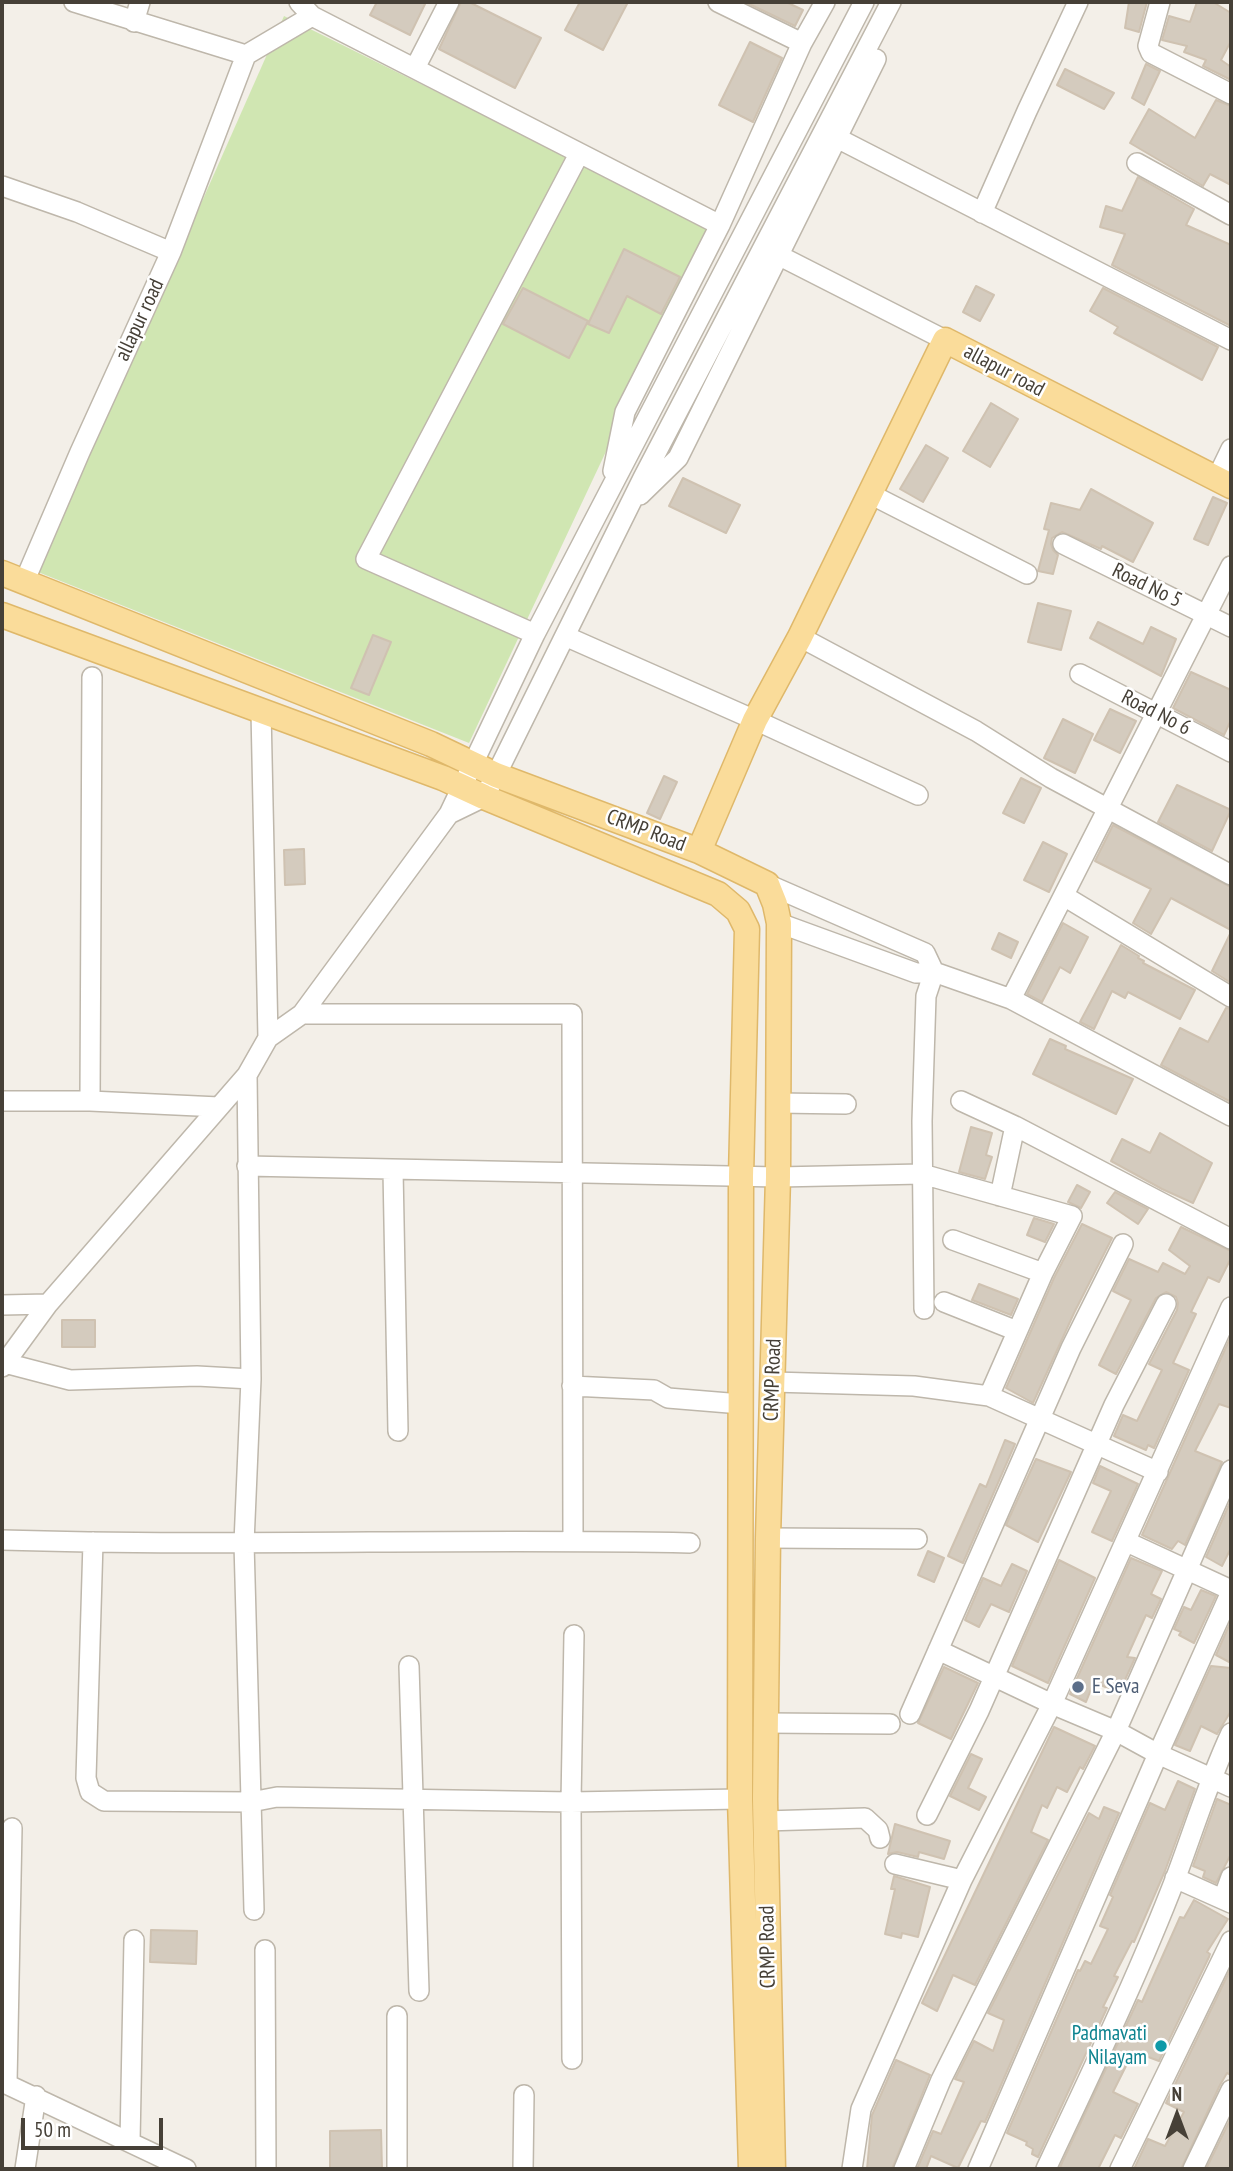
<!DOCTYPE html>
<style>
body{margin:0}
#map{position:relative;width:1233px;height:2171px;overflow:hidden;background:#f3efe8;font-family:"PT Sans Narrow",sans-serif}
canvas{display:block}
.frame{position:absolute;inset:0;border:4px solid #464037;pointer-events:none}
.north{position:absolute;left:1142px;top:2080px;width:70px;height:70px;-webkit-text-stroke:5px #fff;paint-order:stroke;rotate:0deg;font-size:19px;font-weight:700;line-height:28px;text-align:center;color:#464037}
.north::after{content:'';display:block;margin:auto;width:24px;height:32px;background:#464037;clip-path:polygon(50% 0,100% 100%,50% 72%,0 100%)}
.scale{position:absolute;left:21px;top:2118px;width:142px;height:32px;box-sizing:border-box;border:4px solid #464037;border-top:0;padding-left:9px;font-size:21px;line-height:24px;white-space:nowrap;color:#464037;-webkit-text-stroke:5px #fff;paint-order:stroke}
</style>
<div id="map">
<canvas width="1233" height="2171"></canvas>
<div class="frame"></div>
<div class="north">N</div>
<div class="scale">50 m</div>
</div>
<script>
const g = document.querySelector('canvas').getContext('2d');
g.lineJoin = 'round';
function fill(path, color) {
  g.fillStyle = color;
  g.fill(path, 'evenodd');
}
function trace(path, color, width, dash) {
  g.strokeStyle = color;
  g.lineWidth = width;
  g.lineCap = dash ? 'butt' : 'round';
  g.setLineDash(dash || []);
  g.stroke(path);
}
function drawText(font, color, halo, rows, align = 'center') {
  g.font = font + ' "PT Sans Narrow",sans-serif';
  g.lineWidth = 5;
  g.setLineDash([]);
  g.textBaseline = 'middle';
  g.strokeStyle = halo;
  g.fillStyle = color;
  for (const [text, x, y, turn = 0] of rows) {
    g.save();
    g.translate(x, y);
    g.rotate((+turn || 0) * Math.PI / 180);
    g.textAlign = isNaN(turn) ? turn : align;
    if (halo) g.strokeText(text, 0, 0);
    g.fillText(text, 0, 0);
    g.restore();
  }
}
fill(new Path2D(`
 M 284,16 L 711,228 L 469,743 L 38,572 Z`), '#d0e6b2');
const building = new Path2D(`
 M 377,2 L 426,2 L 410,35 L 370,15 Z
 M 461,2 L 469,2 L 541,38 L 515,88 L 439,49 Z
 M 580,2 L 628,2 L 603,50 L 565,30 Z
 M 745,2 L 786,2 L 803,10 L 795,26 Z
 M 1129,2 L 1147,2 L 1139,32 L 1125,28 Z
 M 1197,2 L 1213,2 L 1231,13 L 1231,41 L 1221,60 L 1231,67 L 1231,80 L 1203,66 L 1206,60 L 1184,52 L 1187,46 L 1162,40 L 1169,16 L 1190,22 Z
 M 750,42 L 782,58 L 753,122 L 719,105 Z
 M 1146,64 L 1160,71 L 1144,105 L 1132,98 Z
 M 1065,69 L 1114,93 L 1104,109 L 1057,85 Z
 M 1216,100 L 1231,106 L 1231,185 L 1210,174 L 1203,186 L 1130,143 L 1149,109 L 1195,138 Z
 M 1138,177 L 1194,209 L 1186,225 L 1231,245 L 1231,326 L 1112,265 L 1125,234 L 1100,227 L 1106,206 L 1122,211 Z
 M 624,249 L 680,277 L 661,314 L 627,296 L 609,333 L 588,324 Z
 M 976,286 L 994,295 L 980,321 L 963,312 Z
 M 523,288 L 588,321 L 569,358 L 503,324 Z
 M 1103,288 L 1218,347 L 1202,380 L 1114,333 L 1118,327 L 1090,311 Z
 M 991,403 L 1018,419 L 990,467 L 963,451 Z
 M 926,445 L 948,458 L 923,502 L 900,489 Z
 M 683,478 L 740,505 L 726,533 L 669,506 Z
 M 1091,489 L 1153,523 L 1133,562 L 1102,546 L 1101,549 L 1062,532 L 1052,538 L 1051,544 L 1053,550 L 1058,555 L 1053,574 L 1038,571 L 1049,530 L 1044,529 L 1051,503 L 1080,510 Z
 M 1213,497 L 1227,503 L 1208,545 L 1194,539 Z
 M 1038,603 L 1071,611 L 1061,650 L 1028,642 Z
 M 1098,622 L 1143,644 L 1151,627 L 1176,639 L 1161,676 L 1090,638 Z
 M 373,635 L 391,642 L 369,695 L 351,688 Z
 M 1191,672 L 1231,690 L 1231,720 L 1224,735 L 1173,708 Z
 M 1110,709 L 1136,721 L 1120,753 L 1094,740 Z
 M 1063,719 L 1093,734 L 1075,773 L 1044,758 Z
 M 664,776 L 677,782 L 660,819 L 647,813 Z
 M 1021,778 L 1041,788 L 1024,823 L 1003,813 Z
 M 1177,785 L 1231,810 L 1212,851 L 1158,822 Z
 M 1113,825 L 1231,887 L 1231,930 L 1171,898 L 1151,934 L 1133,923 L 1151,889 L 1095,861 Z
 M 1043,842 L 1067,854 L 1049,892 L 1024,880 Z
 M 304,849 L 305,884 L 285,885 L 284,850 Z
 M 1063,923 L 1088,937 L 1070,973 L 1060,967 L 1042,1002 L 1027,994 Z
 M 1231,932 L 1231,983 L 1212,971 Z
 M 999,933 L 1018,942 L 1011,958 L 992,949 Z
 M 1121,945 L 1139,956 L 1138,958 L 1144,961 L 1143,963 L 1195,990 L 1180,1019 L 1128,992 L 1125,998 L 1112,991 L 1094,1029 L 1080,1022 Z
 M 1226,1008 L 1231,1009 L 1231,1102 L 1161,1065 L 1180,1028 L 1208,1042 Z
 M 1050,1039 L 1066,1046 L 1065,1049 L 1133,1079 L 1116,1114 L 1033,1074 Z
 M 971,1127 L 992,1133 L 986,1155 L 992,1157 L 985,1179 L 959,1172 Z
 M 1160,1133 L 1212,1163 L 1193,1203 L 1162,1189 L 1111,1161 L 1122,1139 L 1150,1153 Z
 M 1077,1185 L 1090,1192 L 1081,1208 L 1068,1202 Z
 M 1115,1192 L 1148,1209 L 1138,1224 L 1107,1203 Z
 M 1034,1218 L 1054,1224 L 1045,1242 L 1027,1235 Z
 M 1082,1224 L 1112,1238 L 1074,1313 L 1033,1403 L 1006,1388 L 1054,1278 Z
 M 1181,1227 L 1231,1251 L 1231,1258 L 1219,1282 L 1208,1277 L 1191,1312 L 1196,1314 L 1173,1363 L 1189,1370 L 1154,1448 L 1148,1445 L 1146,1450 L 1114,1436 L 1123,1415 L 1137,1421 L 1162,1370 L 1149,1364 L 1177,1310 L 1178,1303 L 1176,1297 L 1166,1292 L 1156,1298 L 1116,1374 L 1099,1365 L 1131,1300 L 1113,1291 L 1129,1259 L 1158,1272 L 1163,1263 L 1185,1274 L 1190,1266 L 1169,1250 Z
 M 979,1284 L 1018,1299 L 1011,1315 L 972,1300 Z
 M 62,1320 L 95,1320 L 95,1347 L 62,1347 Z
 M 1231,1336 L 1231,1408 L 1219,1404 L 1195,1451 L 1222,1462 L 1185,1545 L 1178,1541 L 1172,1549 L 1142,1535 Z
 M 1005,1440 L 1015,1444 L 963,1563 L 948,1556 L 980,1484 L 986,1487 Z
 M 1036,1459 L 1071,1472 L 1038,1542 L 1006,1525 Z
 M 1100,1466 L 1138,1484 L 1112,1541 L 1092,1532 L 1111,1491 L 1093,1483 Z
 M 1231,1500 L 1231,1548 L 1222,1566 L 1206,1557 Z
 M 928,1551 L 944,1558 L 934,1582 L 918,1575 Z
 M 1131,1558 L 1162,1571 L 1151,1594 L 1161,1599 L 1152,1618 L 1146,1615 L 1127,1657 L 1135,1658 L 1119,1693 L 1094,1682 L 1086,1702 L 1070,1694 Z
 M 1059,1560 L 1095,1578 L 1048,1683 L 1012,1666 Z
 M 1012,1564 L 1027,1571 L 1009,1612 L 991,1604 L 979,1627 L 965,1620 L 983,1578 L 1001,1586 Z
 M 1201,1590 L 1216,1596 L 1194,1643 L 1179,1635 L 1181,1632 L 1174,1629 L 1184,1607 L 1191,1610 Z
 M 1231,1621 L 1231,1663 L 1216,1655 Z
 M 1211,1666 L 1231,1668 L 1231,1711 L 1217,1734 L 1201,1726 L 1190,1751 L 1175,1745 Z
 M 944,1667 L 978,1683 L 951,1739 L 918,1723 Z
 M 1054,1727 L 1095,1746 L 1083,1769 L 1080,1767 L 1067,1792 L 1057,1787 L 1047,1808 L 1042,1805 L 1031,1832 L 1048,1840 L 975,1985 L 953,1975 L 937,2011 L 922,2003 Z
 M 971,1754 L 982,1759 L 968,1788 L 986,1797 L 979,1810 L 950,1796 Z
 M 1178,1781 L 1195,1789 L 1165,1871 L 1134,1942 L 1132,1941 L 1114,1976 L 1118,1977 L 1103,2007 L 1107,2008 L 1038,2157 L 1032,2154 L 1033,2149 L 1026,2145 L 1027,2142 L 1007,2133 L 1078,1970 L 1080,1971 L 1085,1961 L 1091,1964 L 1108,1929 L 1100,1926 L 1113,1897 L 1110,1895 L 1150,1803 L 1165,1810 Z
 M 1217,1799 L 1231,1805 L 1231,1854 L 1216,1883 L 1203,1877 L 1205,1871 L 1193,1866 Z
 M 1104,1807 L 1119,1813 L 985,2122 L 981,2121 L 958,2168 L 931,2156 L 926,2169 L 917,2169 L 933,2131 L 941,2134 L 964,2082 L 955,2079 L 974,2041 L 993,2051 L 1004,2020 L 988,2013 L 1089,1813 L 1099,1819 Z
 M 895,1824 L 950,1841 L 944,1859 L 919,1852 L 918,1857 L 897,1852 L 888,1854 Z
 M 894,1876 L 930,1887 L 918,1937 L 902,1933 L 901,1938 L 885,1934 L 895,1889 L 891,1889 Z
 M 1194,1900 L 1228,1919 L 1207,1952 L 1210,1954 L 1209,1957 L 1159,2061 L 1135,2052 L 1131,2059 L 1130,2058 L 1113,2092 L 1138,2104 L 1121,2138 L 1115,2135 L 1098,2169 L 1065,2169 L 1060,2167 L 1138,2000 L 1142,2002 L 1180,1917 L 1184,1918 Z
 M 151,1930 L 197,1931 L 196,1964 L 150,1962 Z
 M 1231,1968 L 1231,2075 L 1227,2073 L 1220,2085 L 1181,2169 L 1134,2169 L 1148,2139 L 1165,2146 L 1184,2112 L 1166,2103 Z
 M 896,2060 L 930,2075 L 892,2169 L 867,2169 L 872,2115 Z
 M 1231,2118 L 1231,2169 L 1206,2169 Z
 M 381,2130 L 382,2169 L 330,2169 L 330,2131 Z`);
fill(building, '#d4cbbe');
trace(building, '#cfc2b1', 2);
const minor = new Path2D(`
 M 74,2 L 246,55 L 312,16 L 720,225
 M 299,2 L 312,16
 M 718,2 L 802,43
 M 864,2 L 535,634 L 449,814 L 484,797 L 496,775 L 643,478 L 891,2
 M 1160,2 L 1148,46 L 1151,53 L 1231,94
 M 134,22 L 140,2
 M 415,68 L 449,2
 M 837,138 L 1231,340
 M 1137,163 L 1231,215
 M 2,186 L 77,212 L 171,252
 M 982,213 L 1027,111 L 1078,2
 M 778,255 L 945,340
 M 613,471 L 625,412 L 720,225 L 802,43 L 825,2
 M 1217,478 L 1231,449
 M 870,494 L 1027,574
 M 640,495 L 678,458 L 876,59
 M 1063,544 L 1231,627
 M 25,580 L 80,452 L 171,252 L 246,55
 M 535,634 L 366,559 L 579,154
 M 565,636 L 755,720 L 918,795
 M 800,637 L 976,731 L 1051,778 L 1231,875
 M 1080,674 L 1231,752
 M 261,711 L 268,1038
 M 767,884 L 925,953 L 934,972 L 926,996 L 922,1121 L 924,1309
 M 1064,896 L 1231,997
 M 779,923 L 916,973 L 934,972 L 1011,999 L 1231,1116
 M 1011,999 L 1231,566
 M 302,1014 L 572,1014 L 573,1541
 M 247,1075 L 251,1379 L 244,1543 L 254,1910
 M 2,1101 L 90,1101 L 219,1107
 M 90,1101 L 92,677
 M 961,1101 L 1015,1126 L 1231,1239
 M 778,1103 L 846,1104
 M 247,1166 L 778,1177 L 922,1174 L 1072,1216 L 1043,1273 L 989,1396 L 1158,1472
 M 393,1170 L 398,1431
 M 1000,1196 L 1015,1126
 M 953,1240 L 1043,1273
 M 944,1302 L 1017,1331
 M 2,1305 L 48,1304
 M 5,1363 L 70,1380 L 197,1376 L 251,1379
 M 2,1367 L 48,1304 L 247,1075 L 268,1038 L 302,1014 L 449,814
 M 773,1382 L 914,1386 L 989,1396
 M 572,1386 L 654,1390 L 668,1398 L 741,1404
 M 768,1538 L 917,1539
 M 2,1540 C 231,1547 461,1538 690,1543
 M 93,1542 L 86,1778 L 90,1792 L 104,1801 L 251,1802 L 277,1797 L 571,1802 L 740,1799
 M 1127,1542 L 1231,1590
 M 938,1650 L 1052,1704 L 1116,1731 L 1158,1754 L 1231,1787
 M 409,1666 L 419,1991
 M 910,1714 L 1071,1348 L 1123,1244
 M 766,1723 L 890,1724
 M 927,1815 L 979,1711 L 1114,1405 L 1166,1304
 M 765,1821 L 865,1818 L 878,1830 L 880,1838
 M 895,1864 L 962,1880
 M 1175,1878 L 1231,1903
 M 1223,1899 L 1231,1877
 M 265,1950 L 266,2169
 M 572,2059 L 571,1802 L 574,1635
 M 2,2082 L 186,2169
 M 7,2083 L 12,1828
 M 130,2141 L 134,1940
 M 25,2169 L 36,2096
 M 397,2169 L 397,2016
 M 523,2169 L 524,2095
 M 852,2169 L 861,2109 L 962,1880 L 1052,1704 L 1231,1307
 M 904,2169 L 941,2080 L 1116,1731 L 1231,1470
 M 978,2169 L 1158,1754 L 1231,1592
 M 1046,2169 C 1091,2073 1138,1976 1176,1877 C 1194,1829 1209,1780 1231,1733
 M 1120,2169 L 1231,1941
 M 1193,2169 L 1231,2090`);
const major = new Path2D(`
 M 2,573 L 431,744 L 496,775 L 699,851 L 767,884 L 775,904 L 779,923 L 778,1177 L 768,1538 L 765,1799 L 773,2169
 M 2,615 L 443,778 L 484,797 L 718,894 L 738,911 L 747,929 L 741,1176 L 740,1799 L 751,2169
 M 699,851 L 755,720 L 800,637 L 945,340 L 1231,486`);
trace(minor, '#beb7ab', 22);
trace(major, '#dfb86a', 27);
trace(minor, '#fff', 19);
trace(major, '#fadc9a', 24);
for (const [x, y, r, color] of [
 [1078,1687,7,"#5c6f8a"],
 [1161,2046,7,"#0f9aa8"]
]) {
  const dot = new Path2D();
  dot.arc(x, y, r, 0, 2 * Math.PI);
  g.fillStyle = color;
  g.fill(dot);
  trace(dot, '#fff', 2.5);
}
drawText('21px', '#464037', '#fff', [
 ["allapur road",140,320,-65],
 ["allapur road",1004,371,28],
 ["Road No 5",1147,586,26],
 ["Road No 6",1156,713,27],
 ["CRMP Road",646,831,21],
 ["CRMP Road",773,1380,-88],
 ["CRMP Road",768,1947,-91]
]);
drawText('21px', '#4e5e75', '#fff', [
 ["E Seva",1092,1687]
], 'left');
drawText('21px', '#0d838f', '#fff', [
 ["Padmavati",1147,2034],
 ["Nilayam",1147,2058]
], 'right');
</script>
